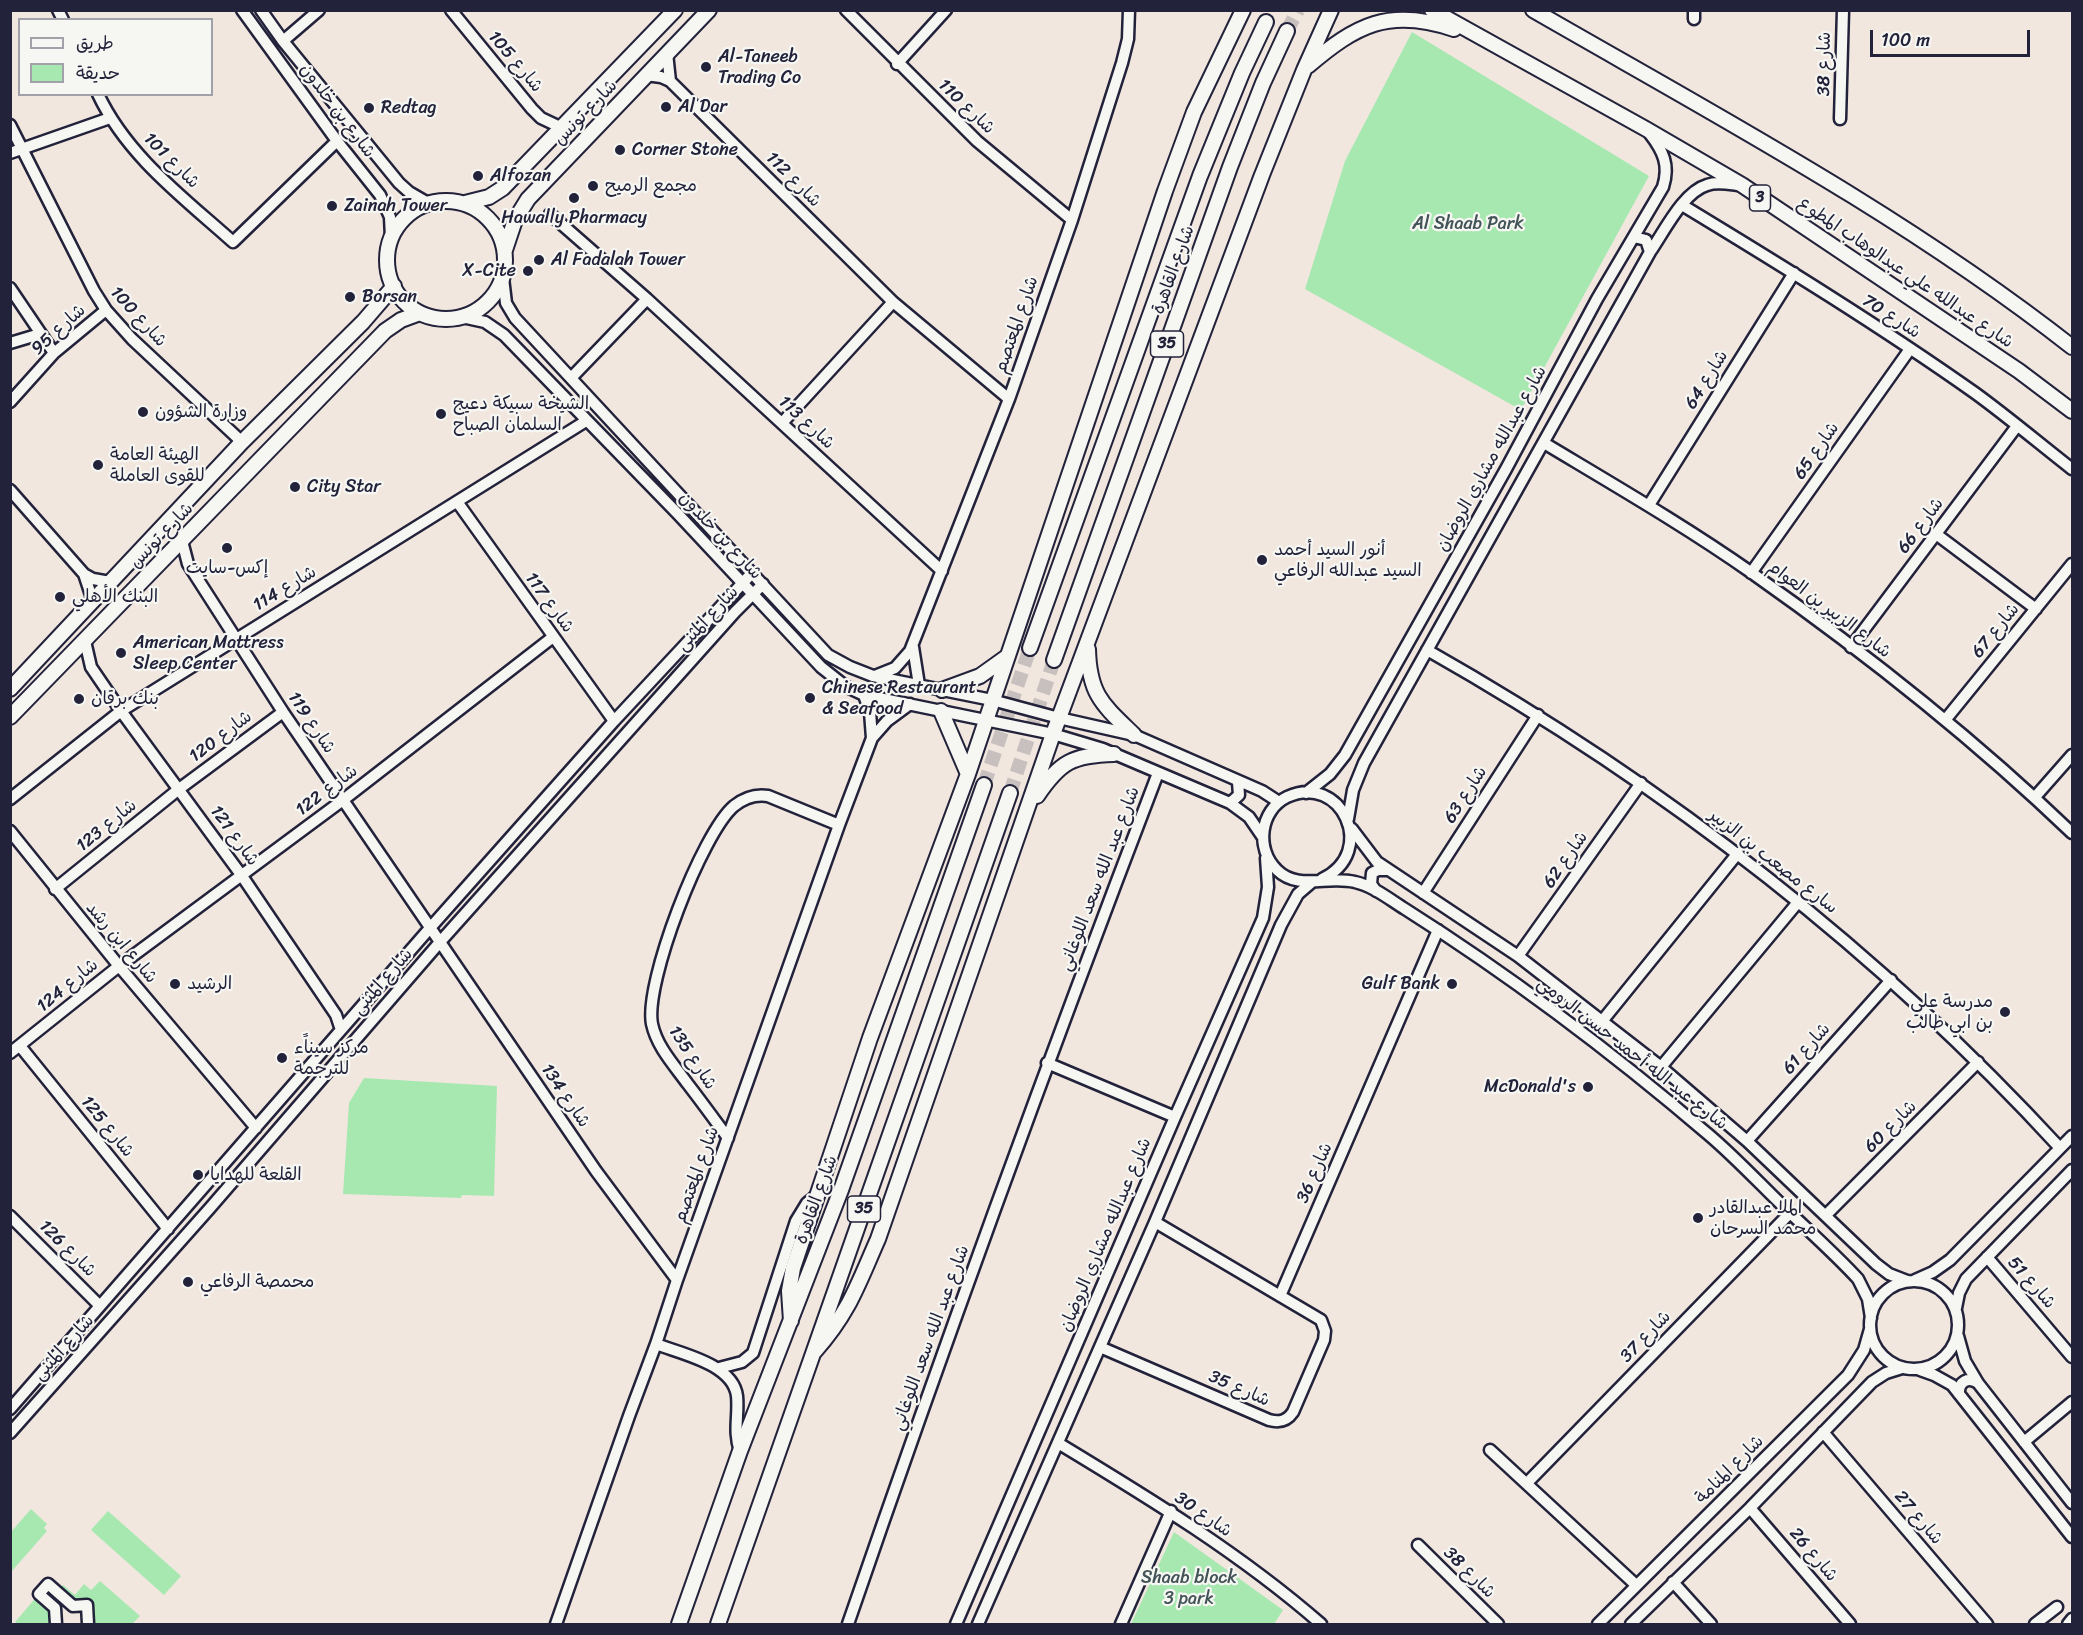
<!DOCTYPE html>
<meta charset="utf-8">
<style>
body{margin:0}
#map{position:relative;width:2083px;height:1635px;overflow:hidden;background:#f1e7df;font-family:Sriracha,"Playpen Sans Arabic",sans-serif}
canvas{display:block}
.frame{position:absolute;inset:0;border:12px solid #22223b;pointer-events:none}
.legend{position:absolute;left:18px;top:18px;width:195px;height:78px;box-sizing:border-box;background:#f6f6f2;border:2px solid #a1a1a9;margin:0;padding:8px 10px;list-style:none;font-size:18px;color:#22223b}
.legend li{display:flex;align-items:center;gap:12px;height:30px}
.legend b{width:30px;border:2px solid #a1a1a9}
.scale{position:absolute;left:1870px;top:30px;width:160px;height:27px;box-sizing:border-box;border:3px solid #22223b;border-top:0;padding-left:8px;font-size:18px;line-height:21px;white-space:nowrap;color:#22223b;-webkit-text-stroke:4px #f6f6f2;paint-order:stroke}
</style>
<div id="map">
<canvas width="2083" height="1635"></canvas>
<div class="frame"></div>
<ul class="legend">
<li><b style="height:8px;background:#f6f6f2"></b>طريق</li>
<li><b style="height:16px;background:#a7e8b1"></b>حديقة</li>
</ul>
<div class="scale">100 m</div>
</div>
<script>
const g = document.querySelector('canvas').getContext('2d');
g.lineJoin = 'round';
function fill(path, color) {
  g.fillStyle = color;
  g.fill(path, 'evenodd');
}
function trace(path, color, width, dash) {
  g.strokeStyle = color;
  g.lineWidth = width;
  g.lineCap = dash ? 'butt' : 'round';
  g.setLineDash(dash || []);
  g.stroke(path);
}
function drawText(font, color, halo, rows, align = 'center') {
  g.font = font + ' Sriracha,"Playpen Sans Arabic",sans-serif';
  g.lineWidth = 4.5;
  g.setLineDash([]);
  g.textBaseline = 'middle';
  g.strokeStyle = halo;
  g.fillStyle = color;
  for (const [text, x, y, turn = 0] of rows) {
    g.save();
    g.translate(x, y);
    g.rotate((+turn || 0) * Math.PI / 180);
    g.textAlign = isNaN(turn) ? turn : align;
    if (halo) g.strokeText(text, 0, 0);
    g.fillText(text, 0, 0);
    g.restore();
  }
}
fill(new Path2D(`
 M 1412,32 L 1649,176 L 1521,410 L 1305,289 L 1345,161 Z
 M 364,1078 L 497,1086 L 494,1196 L 462,1195 L 461,1198 L 343,1194 L 349,1103 Z
 M 31,1509 L 47,1524 L 44,1528 L 47,1531 L 11,1572 L 11,1532 Z
 M 108,1511 L 181,1576 L 164,1595 L 91,1530 Z
 M 1174,1532 L 1283,1610 L 1274,1624 L 1131,1624 Z
 M 100,1581 L 140,1616 L 132,1624 L 88,1624 L 87,1605 L 73,1606 L 57,1592 L 63,1585 L 75,1595 L 84,1584 L 91,1590 Z
 M 39,1594 L 55,1608 L 56,1624 L 18,1624 L 15,1622 Z`), '#a7e8b1');
trace(new Path2D(`
 M 1287,31 L 1298,10
 M 984,785 L 1030,648
 M 1010,793 L 1054,660`), '#c8c0be', 14, [14, 7]);
const minor = new Path2D(`
 M 58,10 L 63,20
 M 242,10 L 337,141 L 380,195 L 390,217 L 391,238
 M 261,10 L 283,41 L 399,183 L 409,192 L 428,203
 M 451,10 L 532,109 L 541,118 L 560,127
 M 846,10 L 977,141 L 1072,220
 M 1694,19 L 1694,10
 M 283,41 L 319,10
 M 667,53 L 670,81
 M 897,64 L 946,10
 M 646,75 L 661,77 L 670,81 L 893,302 L 1009,399
 M 98,94 C 127,156 184,198 233,242 L 337,141
 M 1840,119 L 1843,10
 M 10,125 L 94,291 L 106,310 L 132,339 L 242,442
 M 10,153 L 110,118
 M 1682,205 C 1781,265 1880,326 1975,393 C 2008,417 2040,444 2072,469
 M 550,214 L 647,299 L 942,571
 M 1634,237 L 1646,240 L 1650,252
 M 503,278 L 506,303 L 515,318 L 828,655 L 850,667 L 873,676 L 992,700 L 1059,718 L 1134,735 L 1262,791 L 1279,802
 M 10,288 L 54,353
 M 462,317 L 485,322 L 504,335 L 677,513 L 821,667 L 845,686 L 864,695 L 1053,734 L 1103,749 L 1230,803 L 1249,817 L 1262,836
 M 10,343 L 40,334
 M 572,377 L 647,299
 M 10,402 L 54,353 L 106,310
 M 782,423 L 893,302
 M 1544,443 C 1614,485 1685,526 1752,573 C 1864,652 1973,738 2072,833
 M 10,490 L 84,574 L 93,601
 M 458,503 L 614,721
 M 1649,505 L 1794,273
 M 1936,534 L 2036,609
 M 182,541 L 188,564 L 283,712 L 440,942 L 596,1171 L 677,1280
 M 1751,573 L 1910,349
 M 84,574 L 93,579 L 110,582
 M 85,641 L 91,667 L 121,711 L 242,876 L 336,1015 L 341,1030
 M 913,647 L 919,685
 M 1851,647 L 2017,426
 M 1427,650 C 1662,783 1877,949 2060,1148
 M 875,676 L 895,668 L 910,651 L 1009,399 L 1072,220 L 1122,63 L 1128,39 L 1129,10
 M 864,695 L 870,712 L 872,738
 M 1946,719 L 2072,564
 M 1306,793 L 1330,774 L 1345,755 L 1506,469 L 1597,299 L 1663,187 C 1670,165 1663,151 1650,134
 M 2035,797 L 2072,755
 M 10,799 L 121,711 L 586,421
 M 1230,803 L 1239,795 L 1238,782
 M 1348,819 L 1353,790 L 1364,763 L 1650,252 C 1664,232 1683,192 1707,185 C 1717,181 1729,184 1739,185
 M 1352,829 L 1377,862 L 1518,956 L 1661,1067 L 1747,1141 L 1876,1264 L 1889,1274 L 1907,1281
 M 10,831 L 119,966 L 256,1128
 M 1322,879 C 1379,852 1341,772 1287,797 C 1260,810 1255,849 1277,870 C 1298,891 1328,875 1355,882 C 1373,886 1389,899 1405,909 C 1511,976 1614,1054 1709,1135 C 1736,1158 1760,1184 1786,1209 C 1810,1232 1835,1254 1858,1279 L 1868,1299 L 1871,1318
 M 55,889 L 179,789 L 283,712
 M 1376,891 L 1371,884 L 1372,873 L 1378,870 L 1388,870
 M 1423,893 L 1538,715
 M 1518,956 L 1641,783
 M 1603,1020 L 1738,853
 M 20,1046 L 168,1229
 M 10,1053 L 119,966 L 343,800 L 553,637
 M 1047,1063 L 1175,1117
 M 1661,1067 L 1799,901
 M 728,1138 C 714,1119 701,1101 687,1083 C 674,1065 657,1047 652,1024 C 644,983 702,833 734,806 C 744,798 755,794 768,796 L 839,825
 M 1747,1141 L 1891,980
 M 1826,1215 L 1978,1062
 M 10,1216 L 100,1306
 M 1987,1257 L 2072,1357
 M 1915,1280 L 1933,1272 L 1950,1260 L 2072,1136
 M1870 1325a44 44 0 1 1 88 0a44 44 0 1 1-88 0Z
 M 1280,1296 L 1438,930
 M 1956,1308 L 1959,1293 L 1966,1279 L 2072,1170
 M 1958,1336 L 1965,1361 L 1978,1383 L 2072,1503
 M 656,1344 C 682,1354 733,1364 737,1396 C 739,1416 733,1431 740,1451
 M 1100,1347 L 1269,1420 C 1280,1423 1287,1421 1293,1412 L 1324,1340 L 1325,1331 L 1321,1320 L 1155,1222
 M 719,1368 L 742,1362 L 753,1353 L 796,1221 L 807,1203 L 818,1194
 M 1920,1370 L 1934,1375 L 1952,1385 L 2072,1537
 M 1959,1394 C 1958,1382 1968,1376 1978,1383
 M 10,1409 L 430,928 L 614,721 L 752,573
 M 1823,1432 L 1987,1624
 M 10,1433 L 210,1208 L 440,942 L 735,612 L 763,584
 M 2024,1442 L 2072,1402
 M 1058,1443 C 1149,1498 1241,1554 1321,1624
 M 1490,1450 L 1636,1585
 M 1527,1483 L 1790,1213
 M 1750,1508 L 1850,1624
 M 1418,1545 L 1498,1624
 M 1673,1582 L 1711,1624
 M 56,1624 L 55,1608 L 39,1594 L 48,1584 L 73,1606 L 87,1605 L 88,1624
 M 556,1624 L 629,1416 L 656,1344 L 677,1280 L 839,825 L 872,738 L 887,721 L 910,704
 M 848,1624 C 946,1339 1050,1055 1158,773
 M 956,1624 L 1175,1117 L 1263,918 L 1268,887 L 1266,858
 M 978,1624 L 1155,1222 L 1281,925 L 1298,894 L 1312,882
 M 1121,1624 L 1171,1511
 M 1598,1624 L 1848,1375 L 1864,1350 L 1870,1329
 M 1631,1624 L 1750,1508 L 1872,1382 L 1886,1373 L 1902,1368
 M 2035,1624 L 2057,1607
 M 2068,1624 L 2072,1619`);
const major = new Path2D(`
 M 1432,10 L 1646,129 L 1742,185 L 2019,371 L 2072,411
 M 1533,10 C 1717,116 1905,216 2072,347
 M 1308,66 C 1356,25 1389,7 1454,29
 M387 260a59 59 0 1 1 118 0a59 59 0 1 1-118 0Z
 M 465,203 L 489,197 L 503,188 L 675,10
 M 505,250 L 515,220 L 528,199 L 709,10
 M 1030,648 L 1200,176 L 1242,73 L 1266,22
 M 1088,649 C 1089,695 1103,705 1134,735
 M 1054,660 L 1230,167 L 1263,83 L 1287,31
 M 10,689 L 242,442 L 363,322 L 394,286
 M 942,690 L 980,676 L 1008,656
 M 941,711 L 968,774
 M 10,717 L 385,331 L 401,320 L 420,313
 M 1037,796 C 1060,762 1072,755 1114,754
 M 791,1321 L 789,1291 L 793,1268 L 870,1038 L 968,774 L 1165,191 L 1194,112 L 1243,10
 M 815,1351 C 849,1313 858,1284 878,1239 L 1053,734 L 1262,175 L 1304,70 L 1331,10
 M 679,1624 L 740,1451 L 841,1190 L 984,785
 M 718,1624 L 1010,793`);
trace(minor, '#22223b', 15);
trace(major, '#22223b', 18);
trace(minor, '#f6f6f2', 10);
trace(major, '#f6f6f2', 14);
for (const [x, y, r, color] of [
 [706,67,6,"#22223b"],
 [666,107,6,"#22223b"],
 [369,108,6,"#22223b"],
 [620,150,6,"#22223b"],
 [478,176,6,"#22223b"],
 [593,186,6,"#22223b"],
 [574,198,6,"#22223b"],
 [332,206,6,"#22223b"],
 [539,260,6,"#22223b"],
 [528,271,6,"#22223b"],
 [350,297,6,"#22223b"],
 [143,412,6,"#22223b"],
 [441,414,6,"#22223b"],
 [98,465,6,"#22223b"],
 [295,487,6,"#22223b"],
 [227,548,6,"#22223b"],
 [1262,560,6,"#22223b"],
 [60,597,6,"#22223b"],
 [121,653,6,"#22223b"],
 [810,698,6,"#22223b"],
 [79,699,6,"#22223b"],
 [175,984,6,"#22223b"],
 [1452,984,6,"#22223b"],
 [2005,1012,6,"#22223b"],
 [282,1058,6,"#22223b"],
 [1588,1087,6,"#22223b"],
 [198,1175,6,"#22223b"],
 [1698,1218,6,"#22223b"],
 [188,1282,6,"#22223b"]
]) {
  const dot = new Path2D();
  dot.arc(x, y, r, 0, 2 * Math.PI);
  g.fillStyle = color;
  g.fill(dot);
  trace(dot, '#f6f6f2', 2);
}
for (const [x, y, w] of [
 [1760,198,21],
 [1167,344,33],
 [864,1209,33]
]) {
  const box = new Path2D();
  box.roundRect(x - w / 2, y - 13, w, 26, 4.5);
  g.fillStyle = '#f6f6f2';
  g.fill(box);
  trace(box, '#22223b', 1.5);
}
drawText('bold 16px', '#22223b', null, [
 ["3",1760,198],
 ["35",1167,344],
 ["35",864,1209]
]);
drawText('18px', '#22223b', '#f6f6f2', [
 ["Al-Taneeb",718,57],
 ["Trading Co",718,78],
 ["Al Dar",678,107],
 ["Redtag",381,108],
 ["Corner Stone",632,150],
 ["Alfozan",490,176],
 ["مجمع الرميح",605,186],
 ["Zainah Tower",344,206],
 ["Hawally Pharmacy",574,218,"center"],
 ["Al Fadalah Tower",551,260],
 ["X-Cite",516,271,"right"],
 ["Borsan",362,297],
 ["الشيخة سبيكة دعيج",453,404],
 ["السلمان الصباح",453,425],
 ["وزارة الشؤون",155,412],
 ["الهيئة العامة",110,455],
 ["للقوى العاملة",110,476],
 ["City Star",307,487],
 ["أنور السيد أحمد",1274,550],
 ["السيد عبدالله الرفاعي",1274,571],
 ["إكس-سايت",227,568,"center"],
 ["البنك الأهلي",72,597],
 ["American Mattress",133,643],
 ["Sleep Center",133,664],
 ["Chinese Restaurant",822,688],
 ["& Seafood",822,709],
 ["بنك برقان",91,699],
 ["الرشيد",187,984],
 ["Gulf Bank",1440,984,"right"],
 ["مدرسة علي",1993,1002,"right"],
 ["بن ابي طالب",1993,1023,"right"],
 ["مركز سيناًء",294,1048],
 ["للترجمة",294,1069],
 ["McDonald's",1576,1087,"right"],
 ["القلعة للهدايا",210,1175],
 ["الملا عبدالقادر",1710,1208],
 ["محمد السرحان",1710,1229],
 ["محمصة الرفاعي",200,1282]
], 'left');
drawText('18px', '#22223b', '#f6f6f2', [
 ["شارع 105",515,62,50],
 ["شارع 38",1825,64,-89],
 ["شارع 110",966,107,44],
 ["شارع بن خلدون",337,111,53],
 ["شارع تونس",586,113,-46],
 ["شارع 101",171,161,45],
 ["شارع 112",793,180,45],
 ["شارع القاهرة",1174,270,-70],
 ["شارع عبدالله علي عبدالوهاب المطوع",1905,273,34],
 ["شارع 100",138,317,48],
 ["شارع 70",1891,317,33],
 ["شارع المعتصم",1017,325,-71],
 ["شارع 95",59,330,-42],
 ["شارع 64",1707,380,-58],
 ["شارع 113",806,423,43],
 ["شارع 65",1817,451,-55],
 ["شارع عبدالله مشاري الروضان",1492,459,-61],
 ["شارع 66",1921,526,-53],
 ["شارع تونس",162,536,-46],
 ["شارع بن خلدون",720,536,47],
 ["شارع 114",285,589,-31],
 ["شارع 117",549,603,54],
 ["شارع الزبير بن العوام",1829,610,37],
 ["شارع المثنى",708,619,-47],
 ["شارع 67",1996,631,-51],
 ["شارع 119",311,723,56],
 ["شارع 120",221,737,-37],
 ["شارع 122",327,791,-37],
 ["شارع 63",1466,795,-57],
 ["شارع 123",107,826,-39],
 ["شارع 121",234,836,54],
 ["شارع 62",1566,860,-55],
 ["سارع مصعب بن الزبير",1773,862,38],
 ["شارع عبد الله سعد اللوغاني",1100,879,-69],
 ["شارع ابن رشد",121,943,50],
 ["شارع المثنى",383,982,-49],
 ["شارع 124",68,986,-39],
 ["شارع 61",1807,1049,-48],
 ["شارع عبد الله أحمد حسن الرومي",1632,1054,38],
 ["شارع 135",692,1058,57],
 ["شارع 134",565,1096,56],
 ["شارع 125",107,1127,51],
 ["شارع 60",1891,1127,-45],
 ["شارع 36",1315,1173,-66],
 ["شارع المعتصم",697,1175,-70],
 ["شارع القاهرة",817,1200,-70],
 ["شارع عبدالله مشاري الروضان",1106,1235,-67],
 ["شارع 126",67,1249,45],
 ["شارع 51",2031,1283,49],
 ["شارع 37",1646,1337,-46],
 ["شارع عبد الله سعد اللوغاني",931,1338,-70],
 ["شارع المثنى",64,1348,-48],
 ["شارع 35",1239,1389,24],
 ["شارع المنامة",1730,1470,-45],
 ["شارع 30",1203,1515,35],
 ["شارع 27",1918,1518,50],
 ["شارع 26",1813,1555,50],
 ["شارع 38",1469,1573,45]
]);
drawText('18px', '#435458', '#f6f6f2', [
 ["Al Shaab Park",1468,224],
 ["Shaab block",1189,1578],
 ["3 park",1189,1599]
]);
</script>
